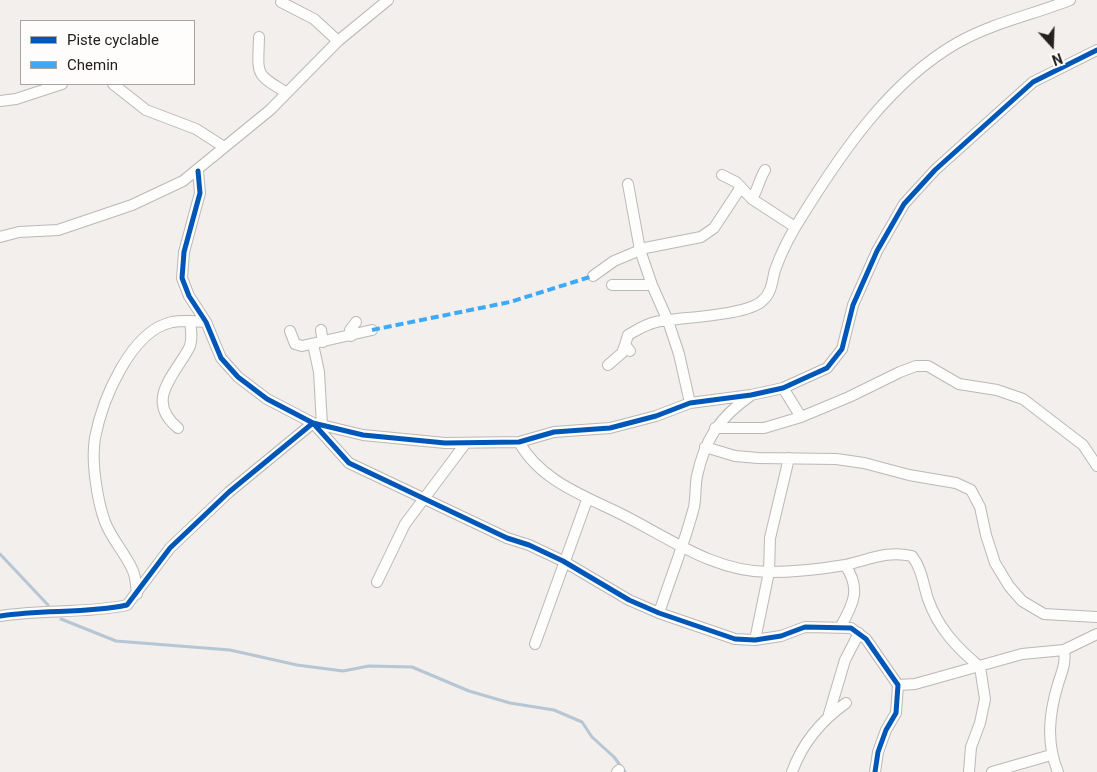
<!DOCTYPE html>
<style>
body{margin:0}
#map{position:relative;width:1097px;height:772px;overflow:hidden;background:#f2efec;font-family:Roboto,sans-serif}
canvas{display:block}
.legend{position:absolute;left:20px;top:20px;width:175px;height:65px;box-sizing:border-box;background:#fffdfc;border:1px solid #a7a5a3;margin:0;padding:6px 9px;list-style:none;font-size:15px;color:#23201d}
.legend li{display:flex;align-items:center;gap:10px;height:25px}
.legend b{width:25px;border:1px solid #a7a5a3}
.north{position:absolute;left:1027px;top:20px;width:50px;height:50px;-webkit-text-stroke:4px #fffdfc;paint-order:stroke;rotate:160deg;font-size:14px;font-weight:700;line-height:20px;text-align:center;color:#23201d}
.north::after{content:'';display:block;margin:auto;width:18px;height:22px;background:#23201d;clip-path:polygon(50% 0,100% 100%,50% 72%,0 100%)}
</style>
<div id="map">
<canvas width="1097" height="772"></canvas>
<ul class="legend">
<li><b style="height:6px;background:#0057b8"></b>Piste cyclable</li>
<li><b style="height:6px;background:#3fa9f5"></b>Chemin</li>
</ul>
<div class="north">N</div>
</div>
<script>
const g = document.querySelector('canvas').getContext('2d');
g.lineJoin = 'round';
function trace(path, color, width, dash) {
  g.strokeStyle = color;
  g.lineWidth = width;
  g.lineCap = dash ? 'butt' : 'round';
  g.setLineDash(dash || []);
  g.stroke(path);
}
trace(new Path2D(`
 M 0,554 L 48,605
 M 61,619 L 116,641 L 230,650 L 297,665 L 343,671 L 369,666 L 412,667 L 469,691 L 510,703 L 554,710 L 582,722 L 592,737 L 614,757 L 625,772`), '#b6c6d4', 3);
const minor = new Path2D(`
 M 281,2 L 314,19 L 338,41
 M 259,37 C 258,76 254,73 287,93
 M 113,84 L 146,110 L 196,129 L 224,147
 M 0,101 L 16,99 L 62,84
 M 198,171 L 200,193 L 184,252 L 182,278 L 189,296 L 206,322 L 221,358 L 238,377 L 267,399 L 313,423 L 363,435 L 445,443 L 519,442 L 554,432 L 610,428 L 656,416 L 690,403 L 751,395 L 783,388 L 827,368 L 842,349 L 853,305 L 877,251 L 904,204 L 935,170 L 1033,82 L 1097,50
 M 722,175 L 736,182 L 752,199 L 795,227
 M 628,184 L 640,250 L 652,285 L 668,321 L 679,354 L 690,403
 M 752,199 C 758,189 759,180 765,170
 M 0,237 L 19,232 L 58,230 L 132,205 L 183,181 L 270,110 L 338,41 L 388,0
 M 593,276 L 614,261 L 645,248 L 701,237 L 714,228 L 741,187
 M 612,285 L 652,285
 M 321,330 L 323,342
 M 290,331 L 295,344 L 302,346 L 372,330
 M 351,336 L 350,330 L 356,322
 M 313,344 L 319,372 L 322,425
 M 630,351 L 625,345 L 628,335 C 637,330 646,324 656,322 C 680,317 746,316 762,301 C 772,293 772,281 775,270 C 782,250 793,230 804,213 C 844,149 891,81 957,43 C 992,23 1032,15 1070,0
 M 608,365 L 622,353 L 625,345
 M 783,388 L 801,417
 M 178,428 C 144,400 175,375 189,348 C 193,340 191,329 190,321
 M 715,428 L 764,428 L 801,417 L 849,397 L 900,372 L 916,366 L 928,366 L 959,384 L 997,390 L 1023,399 L 1083,445 L 1097,466
 M 519,442 C 540,480 582,495 619,513 C 668,537 713,572 769,572 C 793,572 822,569 845,565 C 869,560 887,550 912,556 C 922,569 923,584 928,599 C 938,628 957,648 980,667 L 985,699 L 980,723 L 971,747 L 969,772
 M 705,447 L 735,456 L 758,458 L 836,459 L 864,463 L 909,475 L 956,483 L 971,490 L 980,507 L 986,535 L 995,563 L 1009,586 L 1022,601 L 1044,614 L 1097,617
 M 377,582 L 405,524 L 465,444
 M 137,594 C 136,587 136,578 133,571 C 126,554 112,540 105,522 C 97,500 91,460 95,438 C 102,401 130,331 172,322 C 183,320 195,321 206,322
 M 659,613 C 670,579 685,542 694,507 C 696,497 695,486 697,476 C 705,439 719,418 750,396
 M 0,616 C 43,609 85,614 127,605 L 170,548 L 229,492 L 313,423 L 349,463 L 507,538 L 529,545 L 563,561 L 629,600 L 659,613 L 735,639 L 755,640 L 781,636 L 805,627 L 851,628 L 866,639 L 898,685 L 896,713 L 886,730 L 878,752 L 875,772
 M 841,626 C 854,603 861,588 845,565
 M 755,640 L 769,572 L 770,538 L 789,458
 M 535,644 L 587,500
 M 898,685 L 915,684 L 1022,654 L 1064,650 L 1097,634
 M 829,714 L 845,660 L 859,633
 M 617,772 L 619,770
 M 792,772 C 802,744 822,720 846,703
 M 992,772 L 1051,755
 M 1058,772 C 1046,743 1049,714 1058,684 C 1062,671 1066,664 1064,650`);
trace(minor, '#bbb8b6', 12);
trace(minor, '#fdfdfc', 10);
trace(new Path2D(`
 M 372,330 L 510,302 L 593,276`), '#3fa9f5', 4, [8, 4]);
trace(new Path2D(`
 M 198,171 L 200,193 L 184,252 L 182,278 L 189,296 L 206,322 L 221,358 L 238,377 L 267,399 L 313,423 L 363,435 L 445,443 L 519,442 L 554,432 L 610,428 L 656,416 L 690,403 L 751,395 L 783,388 L 827,368 L 842,349 L 853,305 L 877,251 L 904,204 L 935,170 L 1033,82 L 1097,50
 M 0,616 C 43,609 85,614 127,605 L 170,548 L 229,492 L 313,423 L 349,463 L 507,538 L 529,545 L 563,561 L 629,600 L 659,613 L 735,639 L 755,640 L 781,636 L 805,627 L 851,628 L 866,639 L 898,685 L 896,713 L 886,730 L 878,752 L 875,772`), '#0057b8', 5);
</script>
